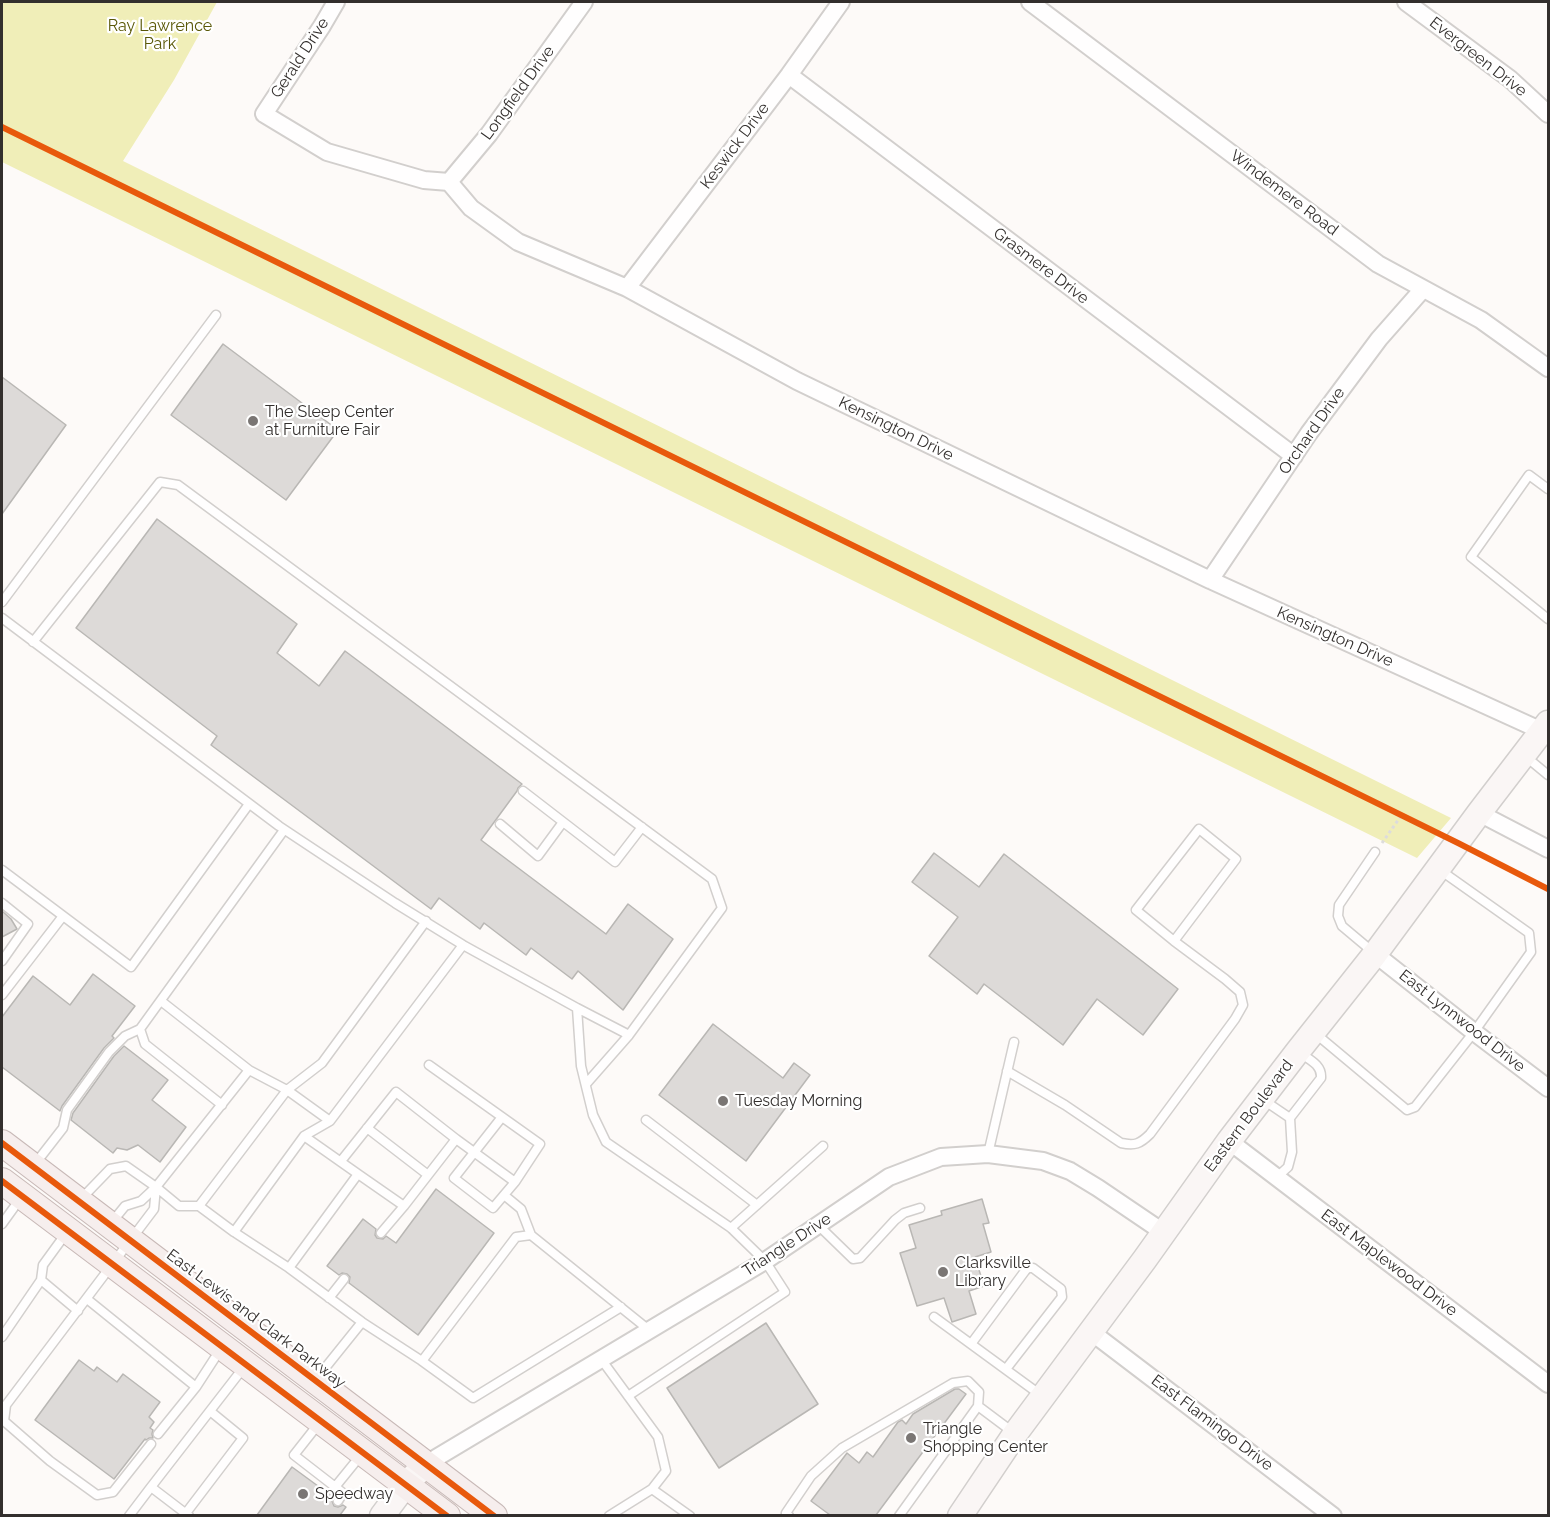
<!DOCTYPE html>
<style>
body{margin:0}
#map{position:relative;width:1550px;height:1517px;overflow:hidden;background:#fdfaf8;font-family:Raleway,sans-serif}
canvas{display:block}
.frame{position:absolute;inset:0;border:3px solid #332f2d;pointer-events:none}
</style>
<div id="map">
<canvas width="1550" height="1517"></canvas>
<div class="frame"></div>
</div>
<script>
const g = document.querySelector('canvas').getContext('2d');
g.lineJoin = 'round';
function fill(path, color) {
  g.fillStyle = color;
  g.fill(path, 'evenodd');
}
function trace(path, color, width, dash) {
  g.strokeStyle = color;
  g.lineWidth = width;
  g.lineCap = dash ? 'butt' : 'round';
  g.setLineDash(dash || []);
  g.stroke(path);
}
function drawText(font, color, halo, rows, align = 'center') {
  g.font = font + ' Raleway,sans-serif';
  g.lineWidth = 4.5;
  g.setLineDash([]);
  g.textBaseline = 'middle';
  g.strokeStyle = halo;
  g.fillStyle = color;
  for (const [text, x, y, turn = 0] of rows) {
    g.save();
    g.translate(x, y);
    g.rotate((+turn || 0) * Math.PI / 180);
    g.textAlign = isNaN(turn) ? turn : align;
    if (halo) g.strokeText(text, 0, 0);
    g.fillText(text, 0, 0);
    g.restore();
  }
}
fill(new Path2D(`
 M 2,2 L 217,2 L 174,80 L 123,161 L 1451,818 L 1417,858 L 2,162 Z`), '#f0eeb8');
const building = new Path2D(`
 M 223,344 L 338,430 L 286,500 L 171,415 Z
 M 2,377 L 66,425 L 2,514 Z
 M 157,519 L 297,624 L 277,653 L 319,686 L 345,651 L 522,784 L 518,788 L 517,791 L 481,840 L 606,934 L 628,904 L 673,939 L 623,1010 L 578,971 L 572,979 L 531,948 L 526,955 L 484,923 L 480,929 L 439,898 L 431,909 L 211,745 L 217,736 L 76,628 Z
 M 934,853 L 979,887 L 1004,854 L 1178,989 L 1143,1035 L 1097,999 L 1063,1045 L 984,984 L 977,994 L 929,956 L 958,917 L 912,882 Z
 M 2,911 L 11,919 L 17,929 L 2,937 Z
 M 93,974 L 135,1006 L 112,1036 L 114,1038 L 104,1048 L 62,1106 L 60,1111 L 2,1067 L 2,1017 L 33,976 L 70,1005 Z
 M 713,1024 L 783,1078 L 794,1063 L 810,1075 L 746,1161 L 659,1095 Z
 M 124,1046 L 168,1080 L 152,1100 L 186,1127 L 160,1162 L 138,1145 L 127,1150 L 117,1148 L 113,1153 L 71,1120 L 73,1113 L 114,1056 Z
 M 436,1189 L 494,1233 L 418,1335 L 349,1283 L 350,1277 L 347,1274 L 342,1273 L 339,1275 L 327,1266 L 363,1219 L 376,1229 L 375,1235 L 377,1238 L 383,1239 L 386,1236 L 396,1243 Z
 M 982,1199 L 989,1223 L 983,1224 L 991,1252 L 975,1257 L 984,1286 L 969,1291 L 976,1314 L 952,1322 L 944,1298 L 917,1306 L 900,1253 L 916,1248 L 909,1225 L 942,1215 L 941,1211 Z
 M 766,1323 L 818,1404 L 719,1468 L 667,1388 Z
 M 79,1360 L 94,1371 L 97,1367 L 117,1382 L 123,1374 L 160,1402 L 149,1417 L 154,1422 L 150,1428 L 153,1430 L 152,1434 L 153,1438 L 149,1438 L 146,1440 L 145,1439 L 114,1479 L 35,1420 Z
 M 955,1389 L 959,1389 L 966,1394 L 876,1515 L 830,1515 L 811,1501 L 847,1453 L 859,1463 L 867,1452 L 873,1457 L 898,1422 L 902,1420 L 906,1424 L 913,1414 Z
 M 292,1467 L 333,1497 L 332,1501 L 334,1506 L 338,1507 L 343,1505 L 346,1507 L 340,1515 L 257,1515 Z`);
fill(building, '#dddad8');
trace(building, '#b9b7b4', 1.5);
const service = new Path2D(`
 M 1548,489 L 1529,475 L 1471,557 L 1548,619
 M 2,602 L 216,315
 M 2,618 L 279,826 L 395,903 L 463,945 L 577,1008 L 581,1066 L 593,1115 L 606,1142 L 731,1228 L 765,1261 L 785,1292 L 628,1396
 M 33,642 L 160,482 L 178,485 L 712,879 L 722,908 L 629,1035 L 586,1084
 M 1525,756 L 1548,775
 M 523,791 L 615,862 L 642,827
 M 500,824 L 538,856 L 563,822
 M 2,870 L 131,967 L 249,804
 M 2,903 L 28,924 L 2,961
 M 1373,952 L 1342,926 L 1338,916 L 1339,905 L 1375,852
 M 2,995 L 63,916
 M 161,1001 L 249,1070 L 287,1090 L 330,1121
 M 577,1008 L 629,1035
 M 1316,1034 L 1407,1110 L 1415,1107 L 1474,1032 L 1531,952 L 1529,933 L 1440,870
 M 429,1065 L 540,1144 L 515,1182 L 456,1139
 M 1007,1071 L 1065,1105 L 1121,1143 C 1135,1146 1140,1144 1150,1134 L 1235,1019 L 1243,1005 L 1240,992 L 1225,979 L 1174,941 L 1236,859 L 1199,829 L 1136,910 L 1174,941
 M 1262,1099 L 1290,1118 L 1321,1078 C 1322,1065 1310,1060 1300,1053
 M 222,1105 L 145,1044 L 140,1029 L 284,830
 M 502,1117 L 454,1178 L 493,1208 L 515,1182
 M 646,1120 L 757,1205
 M 367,1128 L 428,1175
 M 988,1154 L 1014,1042
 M 341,1161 L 396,1092 L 456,1139 L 404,1206
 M 35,1164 L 63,1128 L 67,1110 L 109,1052 L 125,1036 L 140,1029
 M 358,1174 L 404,1206 L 381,1233
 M 1277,1177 L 1288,1167 L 1292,1152 L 1290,1118
 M 504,1195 L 521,1209 L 531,1235
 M 81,1199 L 110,1169 L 126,1166 L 156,1187 L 179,1206 L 199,1206 L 234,1232 L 304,1136 L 330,1121 L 463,945
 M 199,1206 L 287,1090 L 322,1063 L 426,921
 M 112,1222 L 125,1206 L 141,1201 L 156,1187 L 249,1070
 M 2,1224 L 20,1199
 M 818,1225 L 853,1259 L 860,1258 L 895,1220 L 904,1213 L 920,1208
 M 731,1228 L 823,1146
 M 67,1232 L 43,1265 L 41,1280 L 78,1311
 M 234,1232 L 289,1268 L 362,1322 L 422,1361 L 473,1398 L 621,1307
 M 289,1268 L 358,1174 L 304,1136
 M 329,1298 L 344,1279
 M 87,1299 L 196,1387
 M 934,1317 L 1042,1396
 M 2,1337 L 41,1280
 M 971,1344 L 1025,1271 L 1028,1268 L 1033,1268 L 1061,1289 L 1062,1297 L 1006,1369
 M 601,1359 L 658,1437 L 666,1471 L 652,1489 L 609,1516
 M 422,1361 L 516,1237 L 531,1235 L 649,1330
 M 317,1378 L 362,1322
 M 320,1422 L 294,1455 L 343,1493 L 338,1501
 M 158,1434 L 196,1387 L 220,1350
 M 151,1444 L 113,1492 L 97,1495 L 50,1461 L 4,1421 L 6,1405 L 154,1209 L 156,1187
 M 335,1487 L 361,1455
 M 652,1489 L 690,1516
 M 186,1513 L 243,1438 L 210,1411
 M 129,1516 L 151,1487
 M 189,1516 L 151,1487 L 244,1367
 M 789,1516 L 786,1513 L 811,1476 L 842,1448 L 953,1383 L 968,1381 L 979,1392 L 978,1406
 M 899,1516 L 978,1406 L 1014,1433`);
const minor = new Path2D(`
 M 336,2 L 322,26 L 264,114 L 327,152 L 424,180 L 449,182 L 471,208 L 518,242 L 627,288 L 797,381 L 1210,580 L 1542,731
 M 1030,2 L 1378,264 L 1481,320 L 1548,368
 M 1406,2 L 1510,79 L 1548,114
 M 789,75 L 1294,456
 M 449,182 L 489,134 L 584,2
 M 627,288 L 789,75 L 841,2
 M 1210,580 L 1309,433 L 1379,339 L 1423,289
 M 1479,813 L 1548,849
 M 1375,954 L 1474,1032 L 1548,1088
 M 1229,1141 L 1548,1384
 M 1090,1331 L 1333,1516
 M 426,1464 L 765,1261 L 889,1177 L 941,1157 L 988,1154 L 1043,1161 L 1070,1171 L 1098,1188 L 1163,1232`);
const secondary = new Path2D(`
 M 382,1516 L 406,1484 L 426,1464
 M 960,1516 L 1015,1434 L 1145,1259 L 1229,1141 L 1298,1051 L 1375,954 L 1479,813 L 1548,723`);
const primary = new Path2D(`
 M 2,1143 L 494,1516
 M 2,1181 L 447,1516`);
trace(service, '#d2cfcd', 11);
trace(minor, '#d2cfcd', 20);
trace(secondary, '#d2cfcd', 27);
trace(primary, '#c8b9b7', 28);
trace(new Path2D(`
 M 1382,843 L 1401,816`), '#dddcdc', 3, [3, 3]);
trace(service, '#fffefe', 8);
trace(minor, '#fffefe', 16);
trace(secondary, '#faf6f5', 24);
trace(primary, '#f6eeed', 26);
trace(new Path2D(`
 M 2,127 L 1458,843 L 1548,889
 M 2,1143 L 494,1516
 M 2,1181 L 447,1516`), '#e8590c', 6);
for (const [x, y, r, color] of [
 [253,421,6,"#7a7674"],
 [723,1101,6,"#7a7674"],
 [943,1272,6,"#7a7674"],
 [911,1438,6,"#7a7674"],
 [303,1494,6,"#7a7674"]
]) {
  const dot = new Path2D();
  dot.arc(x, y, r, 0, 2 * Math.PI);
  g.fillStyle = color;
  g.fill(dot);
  trace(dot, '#fff', 2);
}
drawText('16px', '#595706', '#fff', [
 ["Ray Lawrence",160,26],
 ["Park",160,44]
]);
drawText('16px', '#332f2d', '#fff', [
 ["Evergreen Drive",1478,57,38],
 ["Gerald Drive",300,58,-57],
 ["Longfield Drive",518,93,-54],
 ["Keswick Drive",735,146,-53],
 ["Windemere Road",1284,193,37],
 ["Grasmere Drive",1041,266,37],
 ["Kensington Drive",896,429,26],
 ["Orchard Drive",1312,431,-55],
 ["Kensington Drive",1335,637,24],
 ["East Lynnwood Drive",1462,1021,38],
 ["Eastern Boulevard",1249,1116,-53],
 ["Triangle Drive",787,1245,-33],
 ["East Maplewood Drive",1389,1263,37],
 ["East Lewis and Clark Parkway",256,1319,37],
 ["East Flamingo Drive",1212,1423,37]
]);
drawText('16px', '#332f2d', '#fff', [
 ["The Sleep Center",265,412],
 ["at Furniture Fair",265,430],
 ["Tuesday Morning",735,1101],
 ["Clarksville",955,1263],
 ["Library",955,1281],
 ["Triangle",923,1429],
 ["Shopping Center",923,1447],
 ["Speedway",315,1494]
], 'left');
</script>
